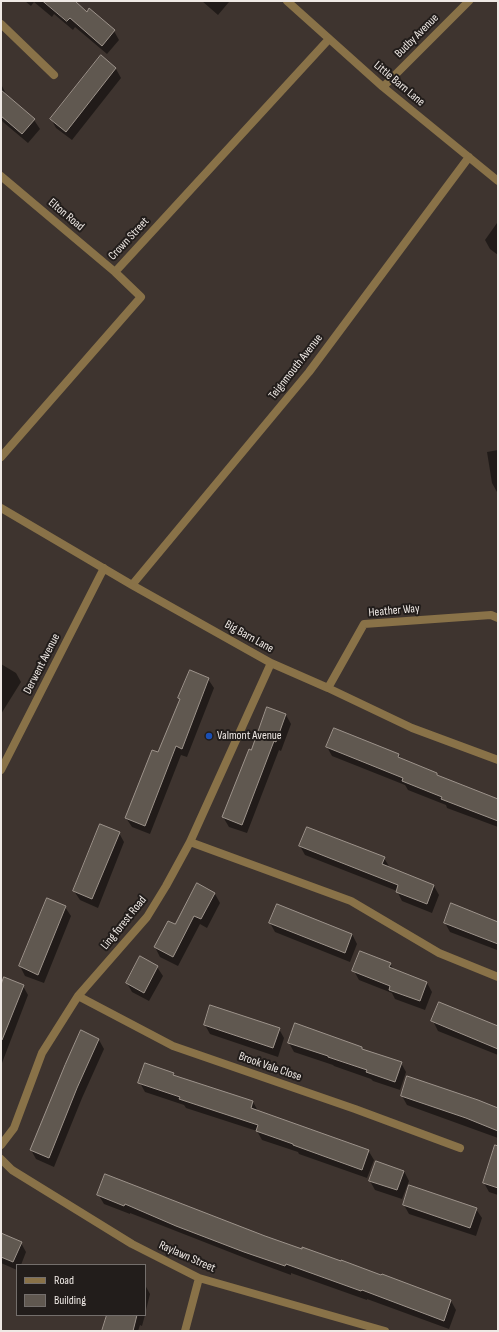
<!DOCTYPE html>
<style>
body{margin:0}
#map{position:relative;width:499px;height:1332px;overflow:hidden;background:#3e342f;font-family:"Sofia Sans Condensed",sans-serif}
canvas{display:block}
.frame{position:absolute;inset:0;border:2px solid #efe9e5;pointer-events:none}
.legend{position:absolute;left:16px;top:1264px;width:130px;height:52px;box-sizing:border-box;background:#221d1b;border:1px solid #746f6c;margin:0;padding:5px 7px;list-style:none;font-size:12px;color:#efe9e5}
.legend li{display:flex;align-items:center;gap:8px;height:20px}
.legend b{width:20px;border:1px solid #746f6c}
</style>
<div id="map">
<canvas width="499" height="1332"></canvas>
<div class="frame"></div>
<ul class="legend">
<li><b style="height:5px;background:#897248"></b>Road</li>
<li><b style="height:11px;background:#605850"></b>Building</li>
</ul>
</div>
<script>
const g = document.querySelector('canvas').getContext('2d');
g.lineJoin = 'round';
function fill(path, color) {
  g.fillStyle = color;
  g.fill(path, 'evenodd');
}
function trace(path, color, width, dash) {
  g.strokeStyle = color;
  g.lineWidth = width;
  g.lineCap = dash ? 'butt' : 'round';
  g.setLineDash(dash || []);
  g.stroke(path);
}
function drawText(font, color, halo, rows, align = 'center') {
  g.font = font + ' "Sofia Sans Condensed",sans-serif';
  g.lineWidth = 4;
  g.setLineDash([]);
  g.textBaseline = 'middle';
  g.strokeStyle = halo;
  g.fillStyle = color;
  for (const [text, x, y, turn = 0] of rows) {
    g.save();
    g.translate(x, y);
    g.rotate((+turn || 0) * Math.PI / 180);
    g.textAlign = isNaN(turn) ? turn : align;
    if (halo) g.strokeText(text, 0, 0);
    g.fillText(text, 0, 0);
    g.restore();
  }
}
fill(new Path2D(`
 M 25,1 L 73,1 L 87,13 L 114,31 L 119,40 L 107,54 L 75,27 L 73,30 L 54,14 L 52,17 L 34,2 L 31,6 Z
 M 202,1 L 229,1 L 229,2 L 218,15 Z
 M 101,57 L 116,69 L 121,78 L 72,140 L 56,128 L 51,119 Z
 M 1,84 L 6,94 L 5,95 L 34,120 L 40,129 L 28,143 L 3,122 L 1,119 Z
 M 497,223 L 498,223 L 498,255 L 490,249 L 485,240 Z
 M 498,450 L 498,492 L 497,492 L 492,483 L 487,452 Z
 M 1,664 L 16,673 L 21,682 L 1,714 Z
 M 208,679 L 214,688 L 187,757 L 181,755 L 150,834 L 132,827 L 126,818 L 159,753 L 180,700 L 179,698 Z
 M 267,708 L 286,715 L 291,724 L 281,751 L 279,750 L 247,833 L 229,827 L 223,817 L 252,751 Z
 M 327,747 L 399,755 L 401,759 L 437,774 L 438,777 L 498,799 L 498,827 L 447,808 L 446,805 L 408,790 L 405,785 L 332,756 Z
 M 119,833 L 124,842 L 98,908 L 80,900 L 74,891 Z
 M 300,846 L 384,858 L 390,868 L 434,886 L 439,895 L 432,913 L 402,901 L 397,891 L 305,855 Z
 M 215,894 L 220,903 L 207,928 L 200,924 L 178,966 L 160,957 L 155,947 L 175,926 Z
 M 65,907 L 71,916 L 44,983 L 25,976 L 20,966 Z
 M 270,923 L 352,934 L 357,944 L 350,962 L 275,932 Z
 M 445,923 L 498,925 L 498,952 L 497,950 L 450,932 Z
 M 140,958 L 157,967 L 163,976 L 149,1001 L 132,992 L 127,983 Z
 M 390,964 L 394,970 L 427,983 L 432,992 L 425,1010 L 395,999 L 392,993 L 359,980 L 354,971 Z
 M 23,986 L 28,995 L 2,1063 L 1,988 Z
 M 211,1007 L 279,1029 L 284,1038 L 278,1057 L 210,1034 L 205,1025 Z
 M 433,1021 L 498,1027 L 498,1055 L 438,1031 Z
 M 81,1032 L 99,1040 L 104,1049 L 82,1098 L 54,1167 L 36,1159 L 31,1150 Z
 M 289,1043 L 362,1047 L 363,1050 L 401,1063 L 406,1072 L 400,1090 L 373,1081 L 371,1079 L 334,1066 L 333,1065 L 294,1052 Z
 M 173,1074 L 175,1076 L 253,1102 L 258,1111 L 368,1150 L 374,1160 L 367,1178 L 299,1154 L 298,1152 L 262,1140 L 257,1131 L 186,1108 L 184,1105 L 145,1092 L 140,1083 Z
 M 402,1096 L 498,1109 L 498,1138 L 407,1105 Z
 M 498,1158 L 498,1195 L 489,1192 L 484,1183 Z
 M 404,1171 L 409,1181 L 402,1199 L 375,1190 L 370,1181 Z
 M 98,1194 L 264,1237 L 451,1301 L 456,1310 L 449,1329 L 367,1299 L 367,1300 L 291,1273 L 291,1275 L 250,1260 L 130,1213 L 130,1214 L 104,1204 Z
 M 404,1205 L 476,1209 L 482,1218 L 476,1236 L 409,1214 Z
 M 1,1234 L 21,1243 L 26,1252 L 21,1265 L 17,1265 L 17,1270 L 1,1263 Z
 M 145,1285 L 150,1294 L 145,1314 Z
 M 110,1315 L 145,1315 L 142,1326 L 140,1325 L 138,1331 L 104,1331 Z`), '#0007');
const building = new Path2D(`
 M 43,1 L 75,1 L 87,12 L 89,8 L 115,30 L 102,46 L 70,18 L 67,21 Z
 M 101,55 L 116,68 L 66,132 L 50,119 Z
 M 1,90 L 35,119 L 22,134 L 1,116 Z
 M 190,670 L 209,678 L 182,749 L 176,746 L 145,826 L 125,818 L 152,750 L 158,752 L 180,699 L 178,698 Z
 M 267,707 L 286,714 L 276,742 L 274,741 L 242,825 L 222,817 L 249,749 L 251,750 Z
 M 334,728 L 399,754 L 398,757 L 437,773 L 437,775 L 498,799 L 498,821 L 441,799 L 442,797 L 402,781 L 403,778 L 326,747 Z
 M 100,824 L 120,832 L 92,899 L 73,891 Z
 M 307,827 L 385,857 L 382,864 L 434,885 L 427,904 L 396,892 L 398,885 L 299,846 Z
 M 197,883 L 215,893 L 201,919 L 194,916 L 173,957 L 154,947 L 168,921 L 175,924 Z
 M 47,898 L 66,906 L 38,975 L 19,966 Z
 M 451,903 L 498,922 L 498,944 L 444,923 Z
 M 277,904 L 352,934 L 345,953 L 269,923 Z
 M 360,951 L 391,963 L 389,967 L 427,982 L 420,1001 L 389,990 L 390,986 L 352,971 Z
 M 140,956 L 158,966 L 144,993 L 126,983 Z
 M 4,977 L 24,985 L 2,1040 L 1,1040 L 1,985 Z
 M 439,1002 L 498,1026 L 498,1049 L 431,1021 Z
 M 210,1005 L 280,1028 L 273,1048 L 204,1025 Z
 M 295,1023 L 362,1047 L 362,1049 L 402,1062 L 395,1082 L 366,1072 L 367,1070 L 328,1057 L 328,1056 L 288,1043 Z
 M 81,1030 L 99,1039 L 77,1088 L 49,1158 L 30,1150 L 65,1065 Z
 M 145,1063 L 174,1073 L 173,1075 L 253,1101 L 251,1108 L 369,1150 L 362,1170 L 293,1145 L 293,1144 L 256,1131 L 258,1125 L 179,1099 L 180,1097 L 138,1083 Z
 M 407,1076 L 478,1100 L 498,1108 L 498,1131 L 466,1118 L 401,1096 Z
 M 495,1145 L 498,1146 L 498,1188 L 483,1183 Z
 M 376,1161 L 404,1171 L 397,1190 L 369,1181 Z
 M 105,1174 L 265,1236 L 302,1249 L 302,1247 L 341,1261 L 341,1260 L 381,1275 L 382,1274 L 451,1300 L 444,1321 L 362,1290 L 361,1291 L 286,1264 L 285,1266 L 244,1252 L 176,1226 L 125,1204 L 124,1206 L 97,1195 Z
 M 409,1185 L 477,1208 L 470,1228 L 403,1205 Z
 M 1,1233 L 22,1242 L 13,1262 L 1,1257 Z
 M 107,1315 L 137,1315 L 133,1331 L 102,1331 Z`);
fill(building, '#605850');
trace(building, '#9d938b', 1);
trace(new Path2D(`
 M 287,1 L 383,87 L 498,181
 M 1,24 L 54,75
 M 383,87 L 469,1
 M 1,176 L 115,272 L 141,297 L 1,457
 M 115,272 L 329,39
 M 1,508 L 132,585 L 271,663 L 328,688 L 412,728 L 498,760
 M 132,585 L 309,372 L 469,157
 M 328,688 L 364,624 L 491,615 L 498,618
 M 1,770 L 104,568
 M 190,842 L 351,901 L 439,953 L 498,977
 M 78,996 L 173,1046 L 355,1109 L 460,1148
 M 1,1145 L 14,1128 L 42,1053 L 78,996 L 147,917 L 166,886 L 190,842 L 271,663
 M 1,1159 L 12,1170 L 132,1244 L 199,1278 L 385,1331
 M 185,1331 L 199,1278`), '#897248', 8);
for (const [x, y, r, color] of [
 [209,736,4,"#1a4fb4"]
]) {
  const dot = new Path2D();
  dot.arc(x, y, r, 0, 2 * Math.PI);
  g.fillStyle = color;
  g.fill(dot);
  trace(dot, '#221d1b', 1.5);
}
drawText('12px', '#efe9e5', '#221d1b', [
 ["Budby Avenue",417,36,-45],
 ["Little Barn Lane",399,84,40],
 ["Elton Road",66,215,40],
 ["Crown Street",129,239,-47],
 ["Teignmouth Avenue",296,367,-52],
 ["Heather Way",394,611,-5],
 ["Big Barn Lane",249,637,29],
 ["Derwent Avenue",42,664,-63],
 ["Ling forest Road",124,923,-51],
 ["Brook Vale Close",270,1067,19],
 ["Raylawn Street",187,1257,24]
]);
drawText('12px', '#efe9e5', '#221d1b', [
 ["Valmont Avenue",217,736]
], 'left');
</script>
